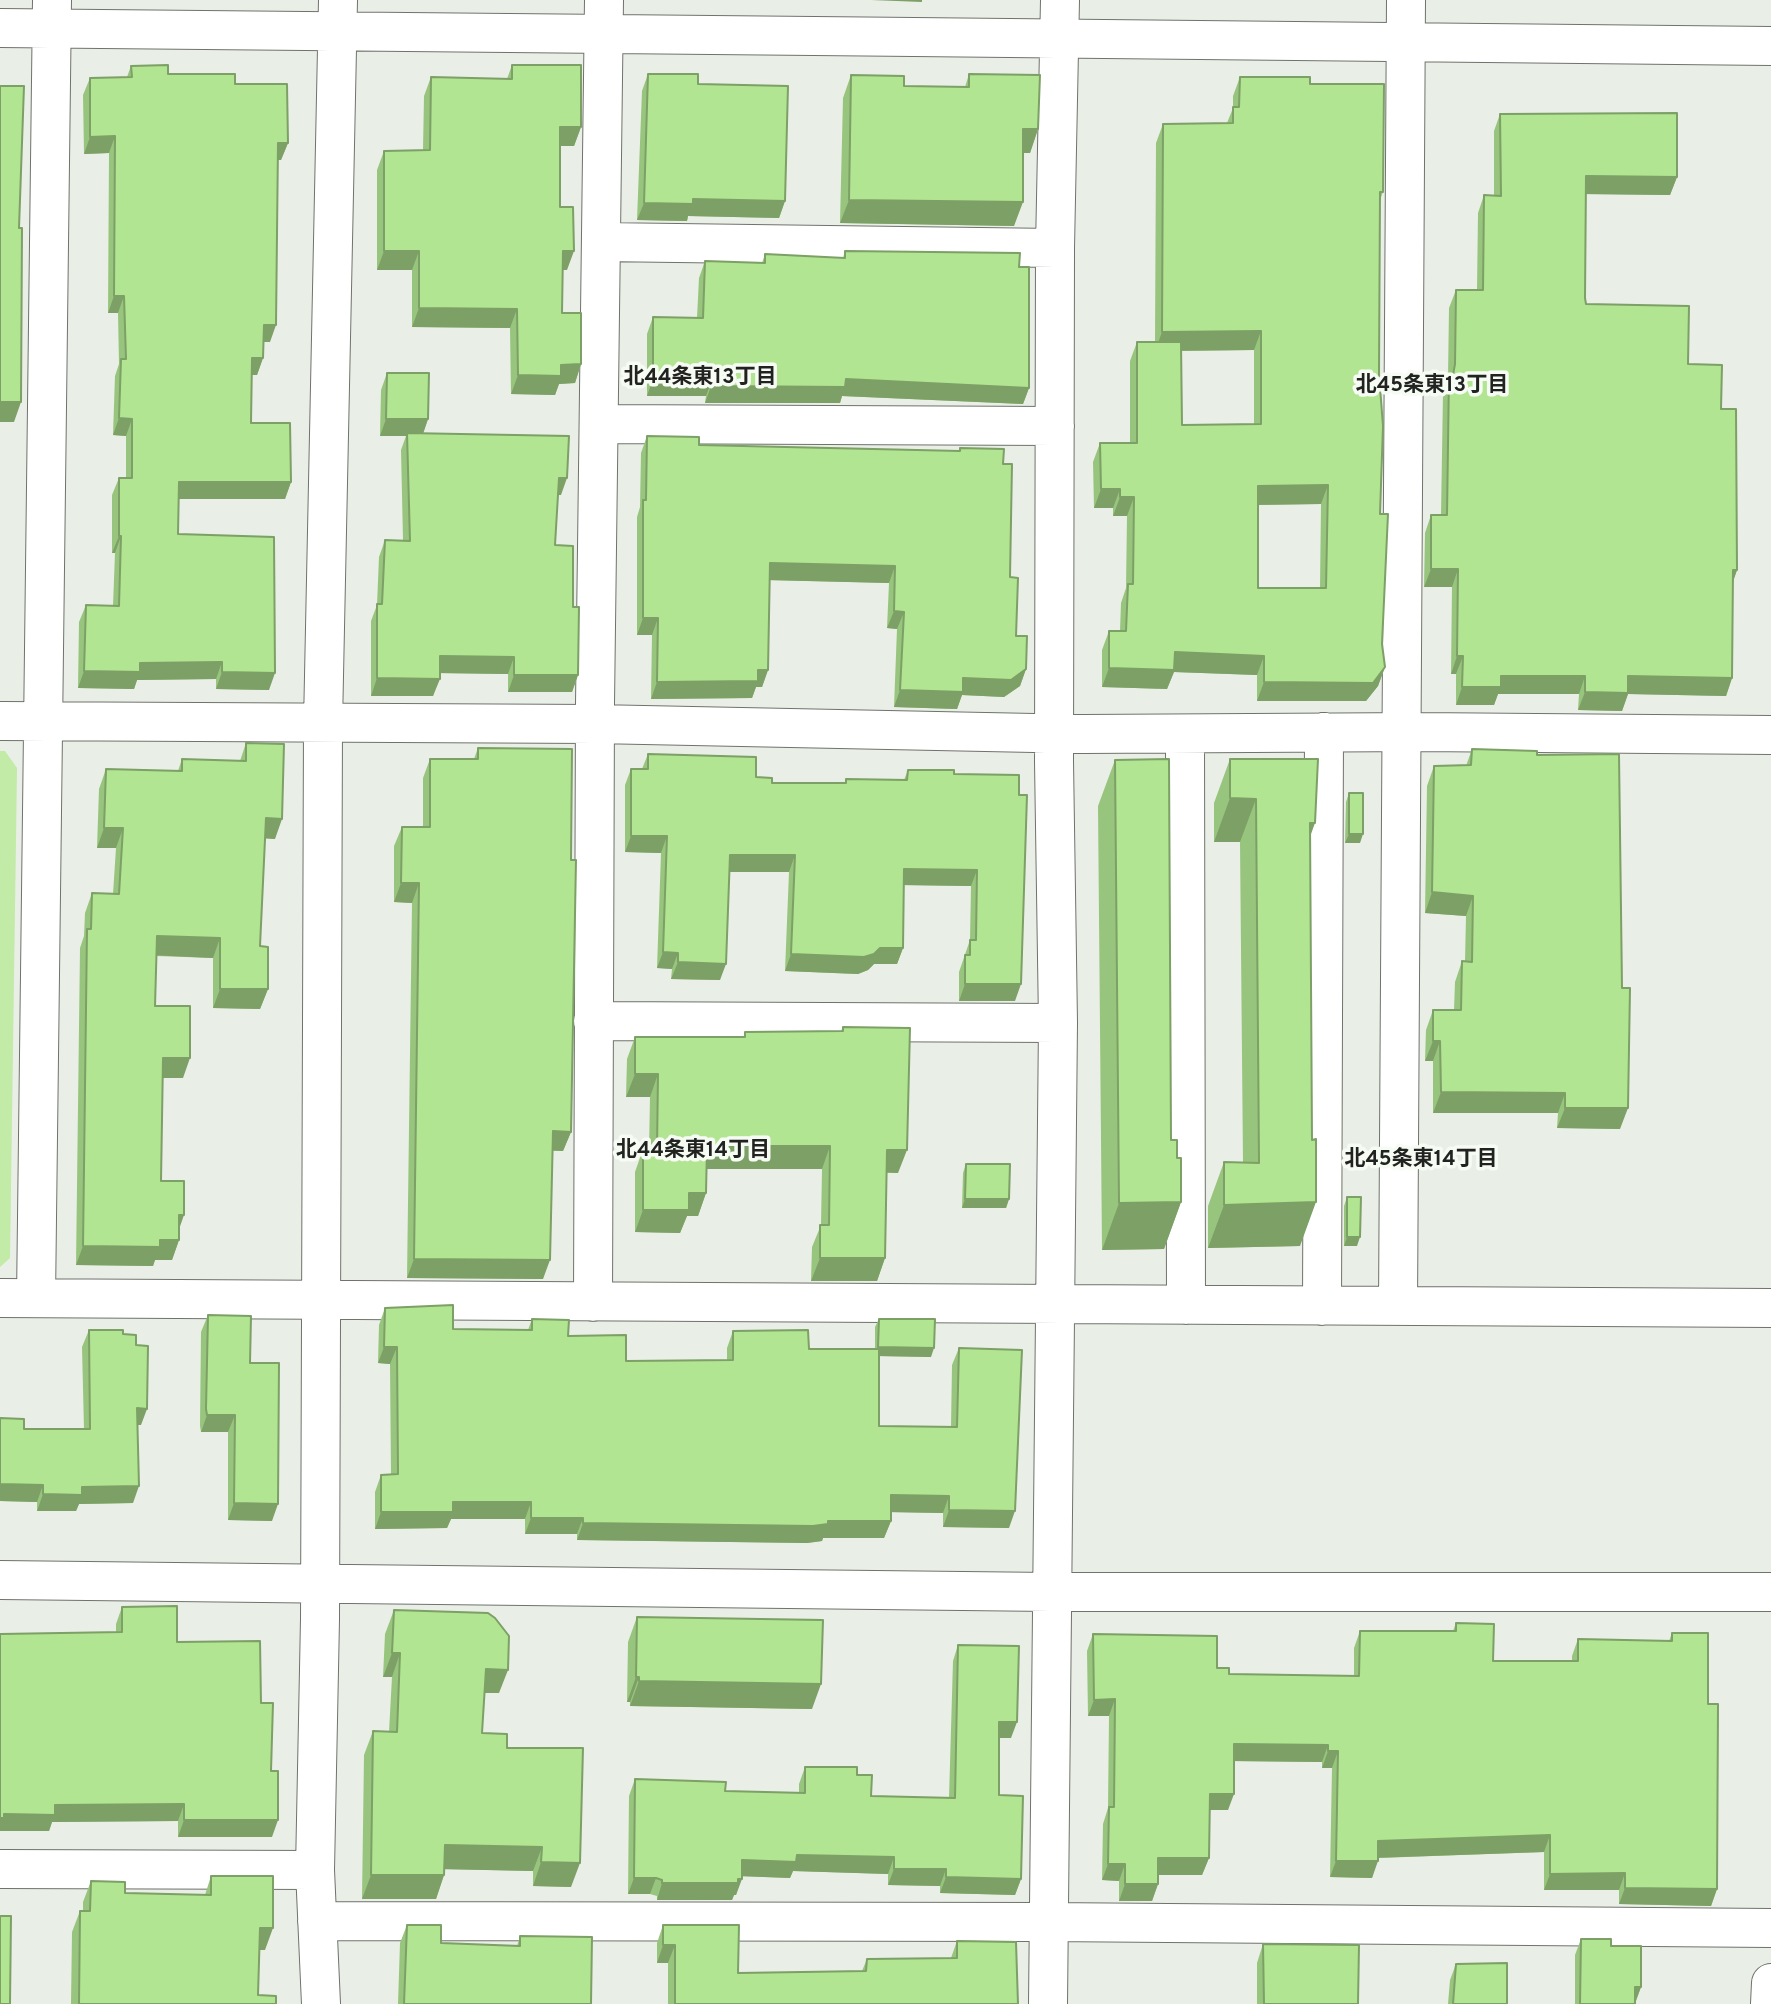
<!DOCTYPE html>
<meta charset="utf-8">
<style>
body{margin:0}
canvas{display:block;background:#e9eee6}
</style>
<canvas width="1771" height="2004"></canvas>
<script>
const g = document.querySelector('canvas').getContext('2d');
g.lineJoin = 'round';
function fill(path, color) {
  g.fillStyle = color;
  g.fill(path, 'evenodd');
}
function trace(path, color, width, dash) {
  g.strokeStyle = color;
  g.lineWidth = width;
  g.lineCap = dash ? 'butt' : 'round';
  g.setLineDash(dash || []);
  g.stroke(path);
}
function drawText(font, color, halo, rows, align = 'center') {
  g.font = font + ' Overpass,"Noto Sans JP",sans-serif';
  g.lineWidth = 7;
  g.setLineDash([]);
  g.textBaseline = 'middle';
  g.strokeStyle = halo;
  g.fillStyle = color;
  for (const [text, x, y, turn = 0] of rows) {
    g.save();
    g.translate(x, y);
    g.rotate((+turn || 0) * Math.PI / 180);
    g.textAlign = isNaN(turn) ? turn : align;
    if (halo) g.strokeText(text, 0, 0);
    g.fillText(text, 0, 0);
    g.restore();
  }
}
fill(new Path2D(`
 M 0,751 L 5,751 L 17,768 L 10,1258 L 0,1267 Z`), '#c1eba7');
const minor = new Path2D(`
 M 0,28 C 590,33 1181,40 1771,46
 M 601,242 L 1055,248
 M 599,424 L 1055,426
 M 0,721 L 595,724 L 1083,734 L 1419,732 L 1771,735
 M 1185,734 L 1186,1305
 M 593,1021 L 1058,1023
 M 0,1298 L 1771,1308
 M 36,1298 L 52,0
 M 593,1302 L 595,704 L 604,0
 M 1322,1306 L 1324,732
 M 1398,1306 L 1406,0
 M 0,1580 L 1050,1592 L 1771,1592
 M 0,1869 L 315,1870
 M 317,1921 L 1048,1922 L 1771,1928
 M 321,2004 L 315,1870 L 320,1619 L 323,724 L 338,0
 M 1048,2004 L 1058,1023 L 1054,761 L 1055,248 L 1060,0
 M 1770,2004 L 1771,1983`);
trace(minor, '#6f736c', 40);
trace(minor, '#fff', 38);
fill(new Path2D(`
 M 512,65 L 581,127 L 574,146 L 560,146 L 560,207 L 567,270 L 562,270 L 562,313 L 581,364 L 575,383 L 559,384 L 555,395 L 511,394 L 510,328 L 412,327 L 412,270 L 377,270 L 377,170 L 384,151 L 423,150 L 424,96 L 431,77 L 507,79 Z
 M 131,66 L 168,74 L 235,84 L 288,143 L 281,160 L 278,160 L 270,342 L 263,342 L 263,358 L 257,375 L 252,375 L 251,423 L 291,482 L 285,499 L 179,499 L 178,534 L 269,690 L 216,689 L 216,679 L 137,680 L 134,689 L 78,688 L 79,622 L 86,605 L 113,606 L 115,553 L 112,553 L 112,495 L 119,478 L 126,478 L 126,436 L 113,435 L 115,376 L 119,364 L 118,313 L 108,313 L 109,153 L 84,154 L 83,95 L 90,78 L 127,77 Z
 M 648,74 L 698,84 L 785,201 L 779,218 L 688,216 L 687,221 L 637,220 L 642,91 Z
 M 969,74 L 1038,129 L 1030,153 L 1023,153 L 1014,226 L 840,223 L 843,98 L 851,75 L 904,86 L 965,87 Z
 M 1240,77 L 1310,84 L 1383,192 L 1380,200 L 1379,374 L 1382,644 L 1385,667 L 1378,686 L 1366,701 L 1257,701 L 1257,675 L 1174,672 L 1167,689 L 1102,687 L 1102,650 L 1109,631 L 1120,631 L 1121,603 L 1126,588 L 1127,516 L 1113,516 L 1113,508 L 1094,508 L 1093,462 L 1100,443 L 1130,443 L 1130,361 L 1137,342 L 1155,342 L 1156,143 L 1163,124 L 1227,123 L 1233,108 L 1233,96 ZM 1254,350 L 1254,424 L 1182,425 L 1181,351 ZM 1321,504 L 1320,588 L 1258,588 L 1258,505 Z
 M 1500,114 L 1677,177 L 1670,195 L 1586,194 L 1585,298 L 1586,304 L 1688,364 L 1721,409 L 1737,570 L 1733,582 L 1732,678 L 1726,696 L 1628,694 L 1622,711 L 1578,710 L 1579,694 L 1498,694 L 1494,705 L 1456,705 L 1456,674 L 1451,674 L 1452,587 L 1424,587 L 1425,533 L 1431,515 L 1441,515 L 1443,393 L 1448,377 L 1449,308 L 1456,290 L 1477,290 L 1478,213 L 1484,195 L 1494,196 L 1494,131 Z
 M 845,251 L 1019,267 L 1029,388 L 1023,404 L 842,396 L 840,403 L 705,403 L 706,396 L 647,396 L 647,334 L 653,317 L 697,318 L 699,278 L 705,261 L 762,263 L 765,254 L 843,258 Z
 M 387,373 L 428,419 L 423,433 L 561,495 L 558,495 L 555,545 L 573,607 L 578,675 L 572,692 L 508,692 L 508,674 L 440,673 L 433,696 L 371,696 L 371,621 L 377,605 L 379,557 L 385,540 L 403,540 L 401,450 L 406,436 L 380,436 L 381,390 Z
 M 647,436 L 699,445 L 959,451 L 960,448 L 1003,464 L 1010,577 L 1016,636 L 1026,669 L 1020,686 L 1004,697 L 962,695 L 957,709 L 894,707 L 897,629 L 887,628 L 889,583 L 770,580 L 768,670 L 762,687 L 756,687 L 752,698 L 651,699 L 652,635 L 637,635 L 637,517 L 640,507 L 641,453 Z
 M 246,743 L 275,839 L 265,838 L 260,946 L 268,989 L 260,1009 L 213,1008 L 213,958 L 156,956 L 155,1006 L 183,1078 L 163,1078 L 161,1181 L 179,1228 L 179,1240 L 172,1260 L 155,1260 L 153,1266 L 76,1265 L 80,948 L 84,936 L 85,913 L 92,893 L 113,894 L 116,848 L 97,848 L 99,789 L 106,769 L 178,771 L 182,759 L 240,761 Z
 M 478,748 L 571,860 L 571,1132 L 563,1151 L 552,1151 L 543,1279 L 407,1278 L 412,903 L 394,902 L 394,846 L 402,827 L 423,827 L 423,778 L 430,759 L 474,759 Z
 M 1472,749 L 1537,755 L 1620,1129 L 1557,1128 L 1558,1113 L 1433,1113 L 1433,1061 L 1425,1061 L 1426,1030 L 1433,1010 L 1454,1010 L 1455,982 L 1462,961 L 1465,961 L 1466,916 L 1425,913 L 1427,786 L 1434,766 L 1466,766 Z
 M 648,754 L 756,777 L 772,783 L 845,783 L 846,779 L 904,780 L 908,770 L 954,774 L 1015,1001 L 959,1001 L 959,972 L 970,940 L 971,886 L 904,885 L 903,948 L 897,964 L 874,964 L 868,970 L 858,974 L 785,971 L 789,872 L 729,872 L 720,980 L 671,979 L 672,969 L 657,968 L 661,853 L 625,852 L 625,785 L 631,769 L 642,769 Z
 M 1230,759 L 1310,837 L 1300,1246 L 1208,1248 L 1208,1206 L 1224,1162 L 1243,1163 L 1240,842 L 1214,842 L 1214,803 Z
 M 1115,760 L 1171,1140 L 1177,1158 L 1181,1202 L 1164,1249 L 1102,1250 L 1098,806 Z
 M 1349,793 L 1360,843 L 1345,843 L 1346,802 Z
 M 843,1027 L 898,1173 L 887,1173 L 885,1258 L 877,1281 L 811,1281 L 812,1247 L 821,1225 L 822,1169 L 707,1169 L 706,1193 L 698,1216 L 687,1216 L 680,1233 L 635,1232 L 635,1172 L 643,1149 L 649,1150 L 650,1097 L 626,1097 L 627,1059 L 635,1037 L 744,1037 L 745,1032 L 841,1031 Z
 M 966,1164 L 1009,1199 L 1006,1208 L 962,1208 L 963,1173 Z
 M 1347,1197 L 1357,1246 L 1344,1246 L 1344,1206 Z
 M 385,1308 L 453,1329 L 528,1330 L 532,1319 L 626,1361 L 727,1360 L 727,1348 L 733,1331 L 809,1349 L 875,1349 L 875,1327 L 879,1319 L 931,1357 L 879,1356 L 879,1426 L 951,1427 L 952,1365 L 959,1348 L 1009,1528 L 943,1527 L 943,1513 L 891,1512 L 891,1521 L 884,1538 L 823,1538 L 822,1541 L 807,1543 L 577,1540 L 577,1534 L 525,1534 L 525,1519 L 451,1519 L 447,1528 L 375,1529 L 375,1492 L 381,1475 L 391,1474 L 390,1364 L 378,1363 L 379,1325 Z
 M 208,1315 L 250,1363 L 272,1521 L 228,1520 L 228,1432 L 201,1432 L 200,1426 L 201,1332 Z
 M 89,1330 L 123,1334 L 136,1345 L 141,1425 L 138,1425 L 133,1503 L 79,1504 L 76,1511 L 37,1511 L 37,1502 L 0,1501 L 0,1418 L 24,1429 L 84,1429 L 82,1347 Z
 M 122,1607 L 177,1642 L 261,1703 L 271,1771 L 272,1837 L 178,1837 L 178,1821 L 52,1822 L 49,1831 L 0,1831 L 0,1634 L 116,1632 L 116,1624 Z
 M 394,1610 L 499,1693 L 484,1693 L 482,1733 L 507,1748 L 571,1887 L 533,1886 L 533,1871 L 444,1869 L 444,1875 L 436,1899 L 362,1899 L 364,1755 L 373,1731 L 389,1732 L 392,1677 L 383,1677 L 385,1634 Z
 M 637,1617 L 812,1709 L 630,1706 L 630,1702 L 627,1702 L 628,1642 Z
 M 1456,1623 L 1493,1661 L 1572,1661 L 1572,1656 L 1578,1639 L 1669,1641 L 1672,1633 L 1708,1704 L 1717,1889 L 1711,1906 L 1619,1904 L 1619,1890 L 1544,1890 L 1544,1852 L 1378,1858 L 1372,1878 L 1330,1877 L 1332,1768 L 1322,1768 L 1322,1762 L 1234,1761 L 1228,1810 L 1210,1810 L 1209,1858 L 1202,1875 L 1158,1875 L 1158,1884 L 1152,1901 L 1119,1901 L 1119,1881 L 1102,1880 L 1103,1824 L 1108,1808 L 1109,1716 L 1088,1716 L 1087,1651 L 1093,1634 L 1217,1668 L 1229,1674 L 1354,1676 L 1354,1648 L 1360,1631 L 1453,1631 Z
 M 958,1645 L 1011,1738 L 999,1738 L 999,1795 L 1021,1879 L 1015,1895 L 940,1893 L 940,1886 L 888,1885 L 888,1874 L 793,1871 L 790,1878 L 742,1876 L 736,1895 L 734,1895 L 732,1900 L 657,1900 L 657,1896 L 650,1894 L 628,1894 L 629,1796 L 635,1779 L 725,1791 L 799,1793 L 799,1784 L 805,1767 L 857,1775 L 871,1796 L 949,1798 L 953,1661 Z
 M 211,1876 L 265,1950 L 259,1950 L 258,1995 L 276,2004 L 71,2004 L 72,1932 L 80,1911 L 83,1911 L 83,1902 L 91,1881 L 125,1893 L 205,1895 Z
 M 407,1925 L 441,1943 L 517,1946 L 520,1936 L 591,2004 L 398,2004 L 400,1943 Z
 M 663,1925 L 738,1973 L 862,1971 L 867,1959 L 951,1958 L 957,1941 L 1018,2004 L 668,2004 L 668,1963 L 657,1963 L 657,1943 Z
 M 1581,1939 L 1611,1946 L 1641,1987 L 1635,2004 L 1575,2004 L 1575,1955 Z
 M 1263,1944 L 1358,2004 L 1257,2004 L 1257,1963 Z
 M 1456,1964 L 1507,2004 L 1448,2004 L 1450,1980 Z`), '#98c57d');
fill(new Path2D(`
 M 871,0 L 922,0 L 922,2 Z
 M 560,127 L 581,127 L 574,146 L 553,146 Z
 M 1023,129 L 1038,129 L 1030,153 L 1015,153 Z
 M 115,136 L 109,153 L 84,154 L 90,137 Z
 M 278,143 L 288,143 L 281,160 L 272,160 Z
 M 1586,176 L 1677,177 L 1670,195 L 1579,194 Z
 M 693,199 L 785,201 L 779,218 L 688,216 L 687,221 L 637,220 L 644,203 Z
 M 849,200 L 1023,202 L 1014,226 L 840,223 Z
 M 384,251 L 419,251 L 412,270 L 377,270 Z
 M 563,251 L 574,251 L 567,270 L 556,270 Z
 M 114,296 L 124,296 L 118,313 L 108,313 Z
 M 419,308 L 517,309 L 510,328 L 412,327 Z
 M 264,325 L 276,325 L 270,342 L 258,342 Z
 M 1261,331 L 1254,350 L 1155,351 L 1162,332 Z
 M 252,358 L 263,358 L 257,375 L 246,375 Z
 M 581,364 L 575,383 L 559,384 L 555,395 L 511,394 L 518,375 L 561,365 Z
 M 653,379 L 712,380 L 706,396 L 647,396 Z
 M 846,379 L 1029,388 L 1023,404 L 842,396 L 840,403 L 705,403 L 711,386 Z
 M 0,402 L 21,402 L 14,422 L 0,422 Z
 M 119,418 L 132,419 L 126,436 L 113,435 Z
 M 386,419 L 428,419 L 422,437 L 407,433 L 406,436 L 380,436 Z
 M 559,478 L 567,478 L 561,495 L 552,495 Z
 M 179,482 L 291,482 L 285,499 L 173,499 Z
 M 1328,485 L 1321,504 L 1251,505 L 1258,486 Z
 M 1101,489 L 1120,489 L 1113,508 L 1094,508 Z
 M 1120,497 L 1134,497 L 1127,516 L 1113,516 Z
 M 119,536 L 121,536 L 115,553 L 112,553 Z
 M 770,563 L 895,566 L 889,583 L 764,580 Z
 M 1431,569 L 1458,569 L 1452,587 L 1424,587 Z
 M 1733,570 L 1737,570 L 1731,587 Z
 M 894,611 L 904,612 L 897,629 L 887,628 Z
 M 643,618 L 658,618 L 652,635 L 637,635 Z
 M 1175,652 L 1264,656 L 1257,675 L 1174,672 L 1167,689 L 1102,687 L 1109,668 Z
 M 440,656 L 514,657 L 508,674 L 434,673 Z
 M 1457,656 L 1463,656 L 1456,674 L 1451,674 Z
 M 222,662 L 216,679 L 137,680 L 134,689 L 78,688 L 84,671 L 140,663 Z
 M 1385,667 L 1378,686 L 1366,701 L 1257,701 L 1264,682 Z
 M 1026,669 L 1020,686 L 1004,697 L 962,695 L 957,709 L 894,707 L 900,690 L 963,678 Z
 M 758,670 L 768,670 L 762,687 L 756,687 L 752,698 L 651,699 L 657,682 Z
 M 222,672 L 275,673 L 269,690 L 216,689 Z
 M 514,675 L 578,675 L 572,692 L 508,692 Z
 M 1501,676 L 1585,676 L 1579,694 L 1498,694 L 1494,705 L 1456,705 L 1462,687 Z
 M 1628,676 L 1732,678 L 1726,696 L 1628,694 L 1622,711 L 1578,710 L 1585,692 Z
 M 377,678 L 440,679 L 433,696 L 371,696 Z
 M 1230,798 L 1256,799 L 1240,842 L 1214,842 Z
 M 266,818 L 282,819 L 275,839 L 258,838 Z
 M 1310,823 L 1315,823 L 1299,867 Z
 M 104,828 L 123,828 L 116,848 L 97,848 Z
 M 1349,834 L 1363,834 L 1360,843 L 1345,843 Z
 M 631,836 L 667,836 L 661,853 L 625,852 Z
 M 730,855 L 795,855 L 789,872 L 724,872 Z
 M 904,869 L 977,870 L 971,886 L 898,885 Z
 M 401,883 L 419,883 L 412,903 L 394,902 Z
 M 1432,892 L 1473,896 L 1466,916 L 1425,913 Z
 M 157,936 L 220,938 L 213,958 L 149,955 Z
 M 880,948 L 903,948 L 897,964 L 874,964 L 868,970 L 858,974 L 785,971 L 791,954 Z
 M 663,952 L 678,953 L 672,969 L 657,968 Z
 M 678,962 L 726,964 L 720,980 L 671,979 Z
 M 965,984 L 1021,984 L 1015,1001 L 959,1001 Z
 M 220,989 L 268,989 L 260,1009 L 213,1008 Z
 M 1433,1041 L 1440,1041 L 1433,1061 L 1425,1061 Z
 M 163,1058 L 190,1058 L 183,1078 L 156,1078 Z
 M 635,1074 L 658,1074 L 650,1097 L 626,1097 Z
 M 1441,1092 L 1565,1093 L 1558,1113 L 1433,1113 Z
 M 1565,1108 L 1628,1108 L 1620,1129 L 1557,1128 Z
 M 553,1131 L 571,1132 L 563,1151 L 545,1150 Z
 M 707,1146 L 830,1146 L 822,1169 L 699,1169 Z
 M 887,1150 L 907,1150 L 898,1173 L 879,1172 Z
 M 689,1193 L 706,1193 L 698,1216 L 687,1216 L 680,1233 L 635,1232 L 643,1210 Z
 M 965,1199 L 1009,1199 L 1006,1208 L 962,1208 Z
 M 1181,1202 L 1164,1249 L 1102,1250 L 1119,1203 Z
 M 1316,1202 L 1300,1246 L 1208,1248 L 1224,1205 Z
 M 179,1215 L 184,1215 L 177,1235 Z
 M 1347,1237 L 1360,1237 L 1357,1246 L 1344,1246 Z
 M 160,1240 L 179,1240 L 172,1260 L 155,1260 L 153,1266 L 76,1265 L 83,1246 Z
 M 820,1258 L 885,1258 L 877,1281 L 811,1281 Z
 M 414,1259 L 550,1260 L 543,1279 L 407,1278 Z
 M 384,1347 L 397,1347 L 390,1364 L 378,1363 Z
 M 878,1347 L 934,1348 L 931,1357 L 875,1356 Z
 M 137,1408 L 147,1409 L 141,1425 L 131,1425 Z
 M 207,1415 L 235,1415 L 228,1432 L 201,1432 Z
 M 0,1484 L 43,1485 L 37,1502 L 0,1501 Z
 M 139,1486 L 133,1503 L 79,1504 L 76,1511 L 37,1511 L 43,1494 L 82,1487 Z
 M 891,1495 L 949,1496 L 943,1513 L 884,1512 Z
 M 453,1502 L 531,1502 L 525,1519 L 451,1519 L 447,1528 L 375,1529 L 381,1512 Z
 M 234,1503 L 278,1504 L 272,1521 L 228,1520 Z
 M 949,1510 L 1015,1511 L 1009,1528 L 943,1527 Z
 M 531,1518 L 583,1518 L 577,1534 L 525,1534 Z
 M 891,1521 L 884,1538 L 823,1538 L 822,1541 L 807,1543 L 577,1540 L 583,1523 Z
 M 392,1653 L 400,1653 L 392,1677 L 383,1677 Z
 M 486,1669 L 508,1670 L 499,1693 L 477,1693 Z
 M 636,1677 L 639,1677 L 630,1702 L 627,1702 Z
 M 639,1681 L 821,1684 L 812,1709 L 630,1706 Z
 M 1115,1699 L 1109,1716 L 1088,1716 L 1094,1700 Z
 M 999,1722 L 1017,1722 L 1011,1738 L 993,1738 Z
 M 1234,1744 L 1328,1745 L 1322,1762 L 1228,1761 Z
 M 1328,1751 L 1338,1751 L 1332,1768 L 1322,1768 Z
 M 1210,1794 L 1234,1794 L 1228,1810 L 1204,1810 Z
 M 184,1804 L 178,1821 L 52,1822 L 49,1831 L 0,1831 L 0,1818 L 4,1814 L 55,1805 Z
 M 184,1820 L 278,1820 L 272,1837 L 178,1837 Z
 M 1550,1835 L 1544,1852 L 1372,1858 L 1378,1841 Z
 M 445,1845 L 542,1847 L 533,1871 L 436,1869 Z
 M 797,1855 L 894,1857 L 888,1874 L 793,1871 L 790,1878 L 736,1876 L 742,1860 Z
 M 1158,1858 L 1209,1858 L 1202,1875 L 1152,1875 Z
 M 1336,1861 L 1378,1861 L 1372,1878 L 1330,1877 Z
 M 541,1862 L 580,1863 L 571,1887 L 533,1886 Z
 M 1108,1864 L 1125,1864 L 1119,1881 L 1102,1880 Z
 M 894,1869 L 946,1869 L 940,1886 L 888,1885 Z
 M 1625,1873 L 1619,1890 L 1544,1890 L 1550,1874 Z
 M 371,1875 L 444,1875 L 436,1899 L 362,1899 Z
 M 946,1877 L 1021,1879 L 1015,1895 L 940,1893 Z
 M 634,1878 L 656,1878 L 650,1894 L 628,1894 Z
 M 738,1879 L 742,1879 L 736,1895 L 734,1895 L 732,1900 L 657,1900 L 662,1883 Z
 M 1125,1884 L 1158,1884 L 1152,1901 L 1119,1901 Z
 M 1625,1888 L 1717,1889 L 1711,1906 L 1619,1904 Z
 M 260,1928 L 273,1928 L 265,1950 L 252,1950 Z
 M 663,1945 L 675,1945 L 668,1963 L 657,1963 Z
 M 1635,1987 L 1641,1987 L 1635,2003 Z`), '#7ca066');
const building = new Path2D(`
 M 168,65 L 168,74 L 235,74 L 235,84 L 287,84 L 288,143 L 278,143 L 276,325 L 264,325 L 263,358 L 252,358 L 251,423 L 290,423 L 291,482 L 179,482 L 178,534 L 274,537 L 275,673 L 222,672 L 222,662 L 140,663 L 140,672 L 84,671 L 86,605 L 119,606 L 121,536 L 119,536 L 119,478 L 132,478 L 132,419 L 119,418 L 121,359 L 126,359 L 124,296 L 114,296 L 115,136 L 90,137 L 90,78 L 132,77 L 131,66 Z
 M 512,65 L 581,65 L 581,127 L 560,127 L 560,207 L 573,207 L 574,251 L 563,251 L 562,313 L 581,313 L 581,364 L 561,365 L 561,376 L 518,375 L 517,309 L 419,308 L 419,251 L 384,251 L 384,151 L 430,150 L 431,77 L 512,79 Z
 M 648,74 L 698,74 L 698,84 L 788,86 L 785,201 L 693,199 L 693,204 L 644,203 Z
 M 969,74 L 1040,75 L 1038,129 L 1023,129 L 1023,202 L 849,200 L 851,75 L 904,76 L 904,86 L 969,87 Z
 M 1240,77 L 1310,77 L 1310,84 L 1384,84 L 1383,192 L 1380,192 L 1379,374 L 1383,426 L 1380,514 L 1388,514 L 1382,644 L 1385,667 L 1373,683 L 1264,682 L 1264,656 L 1175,652 L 1174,670 L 1109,668 L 1109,631 L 1126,631 L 1128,584 L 1133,584 L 1134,497 L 1120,497 L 1120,489 L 1101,489 L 1100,443 L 1137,443 L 1137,342 L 1181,342 L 1182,425 L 1261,424 L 1261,331 L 1162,332 L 1163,124 L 1233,123 L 1233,107 L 1239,107 ZM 1328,485 L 1326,588 L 1258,588 L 1258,486 Z
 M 0,86 L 24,86 L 19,228 L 22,228 L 21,402 L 0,402 Z
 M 1677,113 L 1677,177 L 1586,176 L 1585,298 L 1586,304 L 1689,306 L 1688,364 L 1722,365 L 1721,409 L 1736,409 L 1737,570 L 1733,570 L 1732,678 L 1628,676 L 1628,693 L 1585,692 L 1585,676 L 1501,676 L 1501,687 L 1462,687 L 1463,656 L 1457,656 L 1458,569 L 1431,569 L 1431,515 L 1447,515 L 1449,375 L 1453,375 L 1455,364 L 1456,290 L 1483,290 L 1484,195 L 1501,196 L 1500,114 Z
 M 845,251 L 1020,253 L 1019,267 L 1029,267 L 1029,388 L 846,379 L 845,387 L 711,386 L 712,380 L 653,379 L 653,317 L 703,318 L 705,261 L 765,263 L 765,254 L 845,258 Z
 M 387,373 L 429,373 L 428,419 L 386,419 Z
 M 407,433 L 569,436 L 567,478 L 559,478 L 555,545 L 573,546 L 573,607 L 579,607 L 578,675 L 514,675 L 514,657 L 440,656 L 440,679 L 377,678 L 377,604 L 382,604 L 385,540 L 410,541 Z
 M 647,436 L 699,437 L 699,445 L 960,451 L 960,448 L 1004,449 L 1003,464 L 1012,464 L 1010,577 L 1018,578 L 1016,636 L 1027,636 L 1026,669 L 1011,680 L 963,678 L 963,692 L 900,690 L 904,612 L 894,611 L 895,566 L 770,563 L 768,670 L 758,670 L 758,681 L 657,682 L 658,618 L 643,618 L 643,500 L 646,500 Z
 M 246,743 L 284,744 L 282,819 L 266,818 L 260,946 L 268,947 L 268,989 L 220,989 L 220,938 L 157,936 L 155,1006 L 190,1006 L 190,1058 L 163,1058 L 161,1181 L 184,1181 L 184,1215 L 179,1215 L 179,1240 L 160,1240 L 160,1247 L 83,1246 L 87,929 L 91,929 L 92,893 L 119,894 L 123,828 L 104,828 L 106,769 L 182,771 L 182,759 L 246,761 Z
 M 478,748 L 572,749 L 571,860 L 576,860 L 571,1132 L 553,1131 L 550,1260 L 414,1259 L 419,883 L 401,883 L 402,827 L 430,827 L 430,759 L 478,759 Z
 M 1472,749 L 1537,751 L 1537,755 L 1619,754 L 1622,988 L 1630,988 L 1628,1108 L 1565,1108 L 1565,1093 L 1441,1092 L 1440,1041 L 1433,1041 L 1433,1010 L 1461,1010 L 1462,961 L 1472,962 L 1473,896 L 1432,892 L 1434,766 L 1471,765 Z
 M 648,754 L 756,757 L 756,777 L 772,778 L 772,783 L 846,783 L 846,779 L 907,780 L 908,770 L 954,770 L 954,774 L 1019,775 L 1019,795 L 1027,795 L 1021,984 L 965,984 L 965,955 L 970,955 L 970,940 L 976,940 L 977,870 L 904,869 L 903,948 L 880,948 L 874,954 L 864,957 L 791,954 L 795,855 L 730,855 L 726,964 L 678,962 L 678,953 L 663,952 L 667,836 L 631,836 L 631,769 L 648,769 Z
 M 1169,759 L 1171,1140 L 1177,1140 L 1177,1158 L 1181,1158 L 1181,1202 L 1119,1203 L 1115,760 Z
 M 1230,759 L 1318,759 L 1315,823 L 1310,823 L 1312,1140 L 1316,1139 L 1316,1202 L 1224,1205 L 1224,1162 L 1259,1163 L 1256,799 L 1230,798 Z
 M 1349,793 L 1363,793 L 1363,834 L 1349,834 Z
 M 843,1027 L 910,1028 L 907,1150 L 887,1150 L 885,1258 L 820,1258 L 820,1225 L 829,1225 L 830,1146 L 707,1146 L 706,1193 L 689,1193 L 689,1210 L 643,1210 L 643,1149 L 657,1150 L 658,1074 L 635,1074 L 635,1037 L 745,1037 L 745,1032 L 843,1031 Z
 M 966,1164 L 1010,1164 L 1009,1199 L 965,1199 Z
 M 1347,1197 L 1361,1197 L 1360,1237 L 1347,1237 Z
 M 453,1305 L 453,1329 L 532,1330 L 532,1319 L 569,1320 L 568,1336 L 626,1335 L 626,1361 L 733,1360 L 733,1331 L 808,1330 L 809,1349 L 879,1349 L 879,1426 L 957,1427 L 959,1348 L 1022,1350 L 1015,1511 L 949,1510 L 949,1496 L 891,1495 L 891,1521 L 828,1521 L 828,1524 L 813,1526 L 583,1523 L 583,1518 L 531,1518 L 531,1502 L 453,1502 L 453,1512 L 381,1512 L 381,1475 L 398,1474 L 397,1347 L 384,1347 L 385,1308 Z
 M 208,1315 L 251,1316 L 250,1363 L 279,1363 L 278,1504 L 234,1503 L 235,1415 L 207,1415 L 206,1409 Z
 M 879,1319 L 935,1319 L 934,1348 L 878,1347 Z
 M 89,1330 L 123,1330 L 123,1334 L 136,1335 L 136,1345 L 148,1346 L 147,1409 L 137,1408 L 139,1486 L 82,1487 L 82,1495 L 43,1494 L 43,1485 L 0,1484 L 0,1418 L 24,1419 L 24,1429 L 90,1429 Z
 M 177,1606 L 177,1642 L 260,1641 L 261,1703 L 273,1703 L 271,1771 L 278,1771 L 278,1820 L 184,1820 L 184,1804 L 55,1805 L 55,1815 L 4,1814 L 4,1818 L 0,1818 L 0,1634 L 122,1632 L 122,1607 Z
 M 394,1610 L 488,1613 L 495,1618 L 509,1636 L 508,1670 L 486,1669 L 482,1733 L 507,1734 L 507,1748 L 583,1748 L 580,1863 L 541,1862 L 542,1847 L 445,1845 L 444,1875 L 371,1875 L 373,1731 L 397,1732 L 400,1653 L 392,1653 Z
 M 637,1617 L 823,1620 L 821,1684 L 639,1681 L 639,1677 L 636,1677 Z
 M 1456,1623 L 1494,1624 L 1493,1661 L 1578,1661 L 1578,1639 L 1672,1641 L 1672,1633 L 1708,1633 L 1708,1704 L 1718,1704 L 1717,1889 L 1625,1888 L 1625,1873 L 1550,1874 L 1550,1835 L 1378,1841 L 1378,1861 L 1336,1861 L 1338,1751 L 1328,1751 L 1328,1745 L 1234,1744 L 1234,1794 L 1210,1794 L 1209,1858 L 1158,1858 L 1158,1884 L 1125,1884 L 1125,1864 L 1108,1864 L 1109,1807 L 1114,1807 L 1115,1699 L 1094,1700 L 1093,1634 L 1217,1636 L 1217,1668 L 1229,1668 L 1229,1674 L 1359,1676 L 1360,1631 L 1456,1631 Z
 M 958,1645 L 1019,1646 L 1017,1722 L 999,1722 L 999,1795 L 1023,1796 L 1021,1879 L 946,1877 L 946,1869 L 894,1869 L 894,1857 L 797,1855 L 796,1862 L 742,1860 L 742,1879 L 738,1879 L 738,1883 L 662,1883 L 662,1880 L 656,1878 L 634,1878 L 635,1779 L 726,1782 L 725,1791 L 805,1793 L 805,1767 L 857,1767 L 857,1775 L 872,1775 L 871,1796 L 955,1798 Z
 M 211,1876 L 273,1876 L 273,1928 L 260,1928 L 258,1995 L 276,1996 L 276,2004 L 79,2004 L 80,1911 L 90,1911 L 91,1881 L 125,1882 L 125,1893 L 211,1895 Z
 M 0,1916 L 11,1916 L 10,2004 L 0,2004 Z
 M 407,1925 L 441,1925 L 441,1943 L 520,1946 L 520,1936 L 592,1937 L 591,2004 L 404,2004 Z
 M 663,1925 L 739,1925 L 738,1973 L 866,1971 L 867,1959 L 957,1958 L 957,1941 L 1016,1942 L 1018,2004 L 675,2004 L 675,1945 L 663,1945 Z
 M 1581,1939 L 1611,1939 L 1611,1946 L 1641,1946 L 1641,1987 L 1635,1987 L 1635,2004 L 1580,2004 Z
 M 1263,1944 L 1359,1945 L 1358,2004 L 1264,2004 Z
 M 1507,1963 L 1507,2004 L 1453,2004 L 1456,1964 Z`);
fill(building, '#b1e591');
trace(building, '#7ca066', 2);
drawText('bold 21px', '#212320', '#f6fbf4', [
 ["北44条東13丁目",700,379],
 ["北45条東13丁目",1432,387],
 ["北44条東14丁目",693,1152],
 ["北45条東14丁目",1421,1161]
]);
</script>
